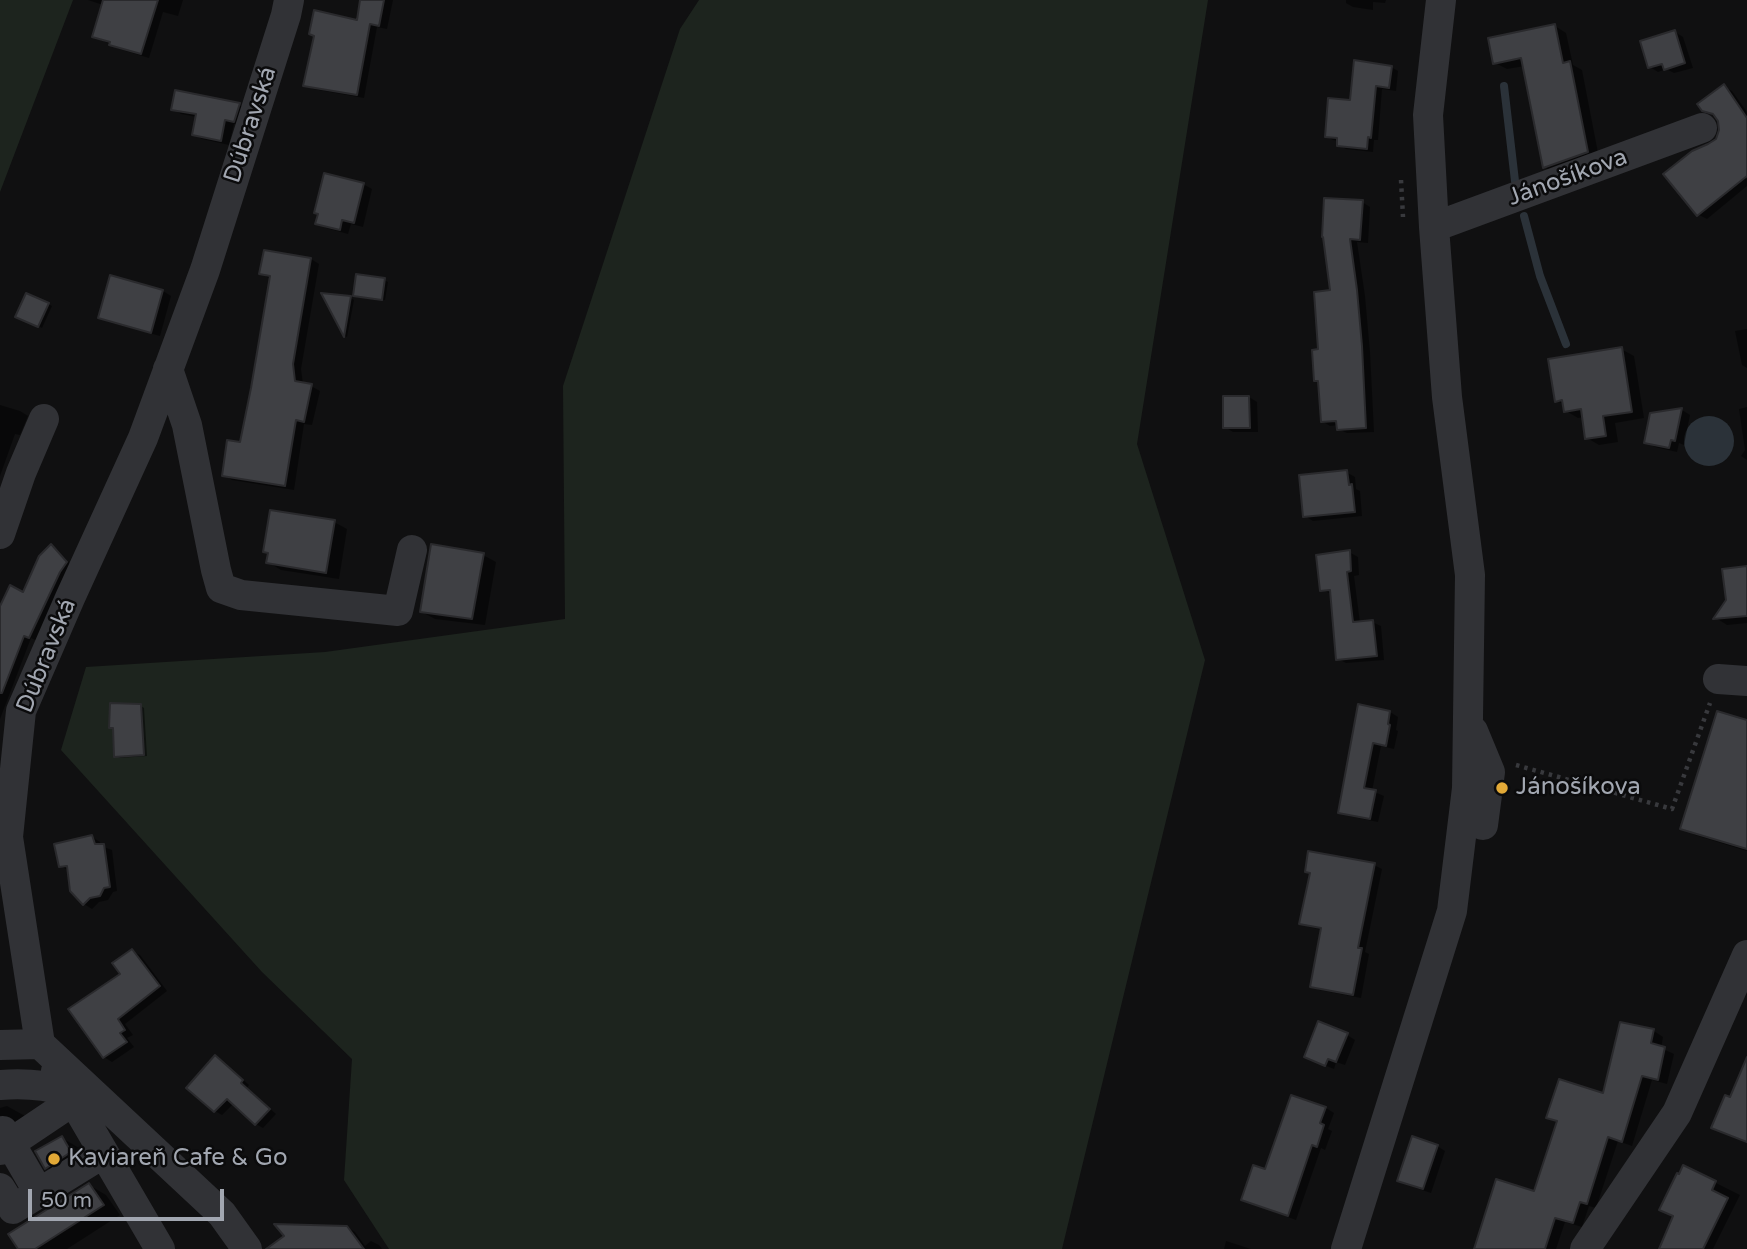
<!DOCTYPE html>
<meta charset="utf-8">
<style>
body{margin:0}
#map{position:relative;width:1747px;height:1249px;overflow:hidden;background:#101011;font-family:"Varela Round",sans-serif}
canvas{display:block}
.scale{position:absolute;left:28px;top:1189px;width:196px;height:32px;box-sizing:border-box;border:4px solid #a2a7b1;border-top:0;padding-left:9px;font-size:21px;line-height:24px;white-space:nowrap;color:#a2a7b1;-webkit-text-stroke:5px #0b0b0c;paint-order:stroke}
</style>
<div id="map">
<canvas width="1747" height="1249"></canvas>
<div class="scale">50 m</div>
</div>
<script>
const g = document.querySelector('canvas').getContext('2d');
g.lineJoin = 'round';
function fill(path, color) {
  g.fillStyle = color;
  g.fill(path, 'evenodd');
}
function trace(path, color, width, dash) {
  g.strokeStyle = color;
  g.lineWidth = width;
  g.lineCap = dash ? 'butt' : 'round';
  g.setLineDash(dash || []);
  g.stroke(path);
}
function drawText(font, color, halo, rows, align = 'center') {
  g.font = font + ' "Varela Round",sans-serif';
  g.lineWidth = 5;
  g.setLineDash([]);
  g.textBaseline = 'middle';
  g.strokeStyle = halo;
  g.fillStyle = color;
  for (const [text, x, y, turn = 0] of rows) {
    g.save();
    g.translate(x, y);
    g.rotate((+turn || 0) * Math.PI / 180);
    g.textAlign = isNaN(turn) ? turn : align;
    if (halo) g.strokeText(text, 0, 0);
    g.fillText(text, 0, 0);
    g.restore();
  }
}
fill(new Path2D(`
 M 0,0 L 73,0 L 0,192 Z
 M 699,0 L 1208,0 L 1137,444 L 1205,660 L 1062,1249 L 389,1249 L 344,1180 L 352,1059 L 262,972 L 61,750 L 86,667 L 325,652 L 565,619 L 563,386 L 680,29 Z`), '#1d241e');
fill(new Path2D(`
 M1684 441a25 25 0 1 1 50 0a25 25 0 1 1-50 0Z`), '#2b3239');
fill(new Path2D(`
 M 88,0 L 183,0 L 178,16 L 163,12 L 149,58 L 119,49 L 94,36 L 103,5 Z
 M 363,0 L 393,0 L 387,29 L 377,27 L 364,98 L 313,89 L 305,85 L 358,22 Z
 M 1346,0 L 1386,0 L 1385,3 L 1373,2 L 1373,10 L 1353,7 L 1346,3 Z
 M 1555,26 L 1566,33 L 1573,65 L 1582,70 L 1599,158 L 1556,174 L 1544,167 L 1525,66 L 1507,69 L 1495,63 Z
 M 1675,32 L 1683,37 L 1693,68 L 1674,73 L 1666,69 L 1658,72 L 1650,67 Z
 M 1391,67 L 1398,71 L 1396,91 L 1382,89 L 1378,140 L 1374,140 L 1373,152 L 1346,149 L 1339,145 L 1339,141 L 1333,140 L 1326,136 L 1352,102 Z
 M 1724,87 L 1732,91 L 1747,112 L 1747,166 L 1740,170 L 1747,179 L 1747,186 L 1707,219 L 1699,215 L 1717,140 L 1721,131 L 1720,121 L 1716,116 L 1703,110 Z
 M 239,105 L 247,110 L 242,125 L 234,124 L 229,145 L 202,139 L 194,135 L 197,117 L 181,114 L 173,109 Z
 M 363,184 L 372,189 L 363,227 L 351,224 L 348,234 L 326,228 L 317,223 Z
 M 1362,202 L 1370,207 L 1368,243 L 1357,242 L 1365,296 L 1370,352 L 1374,432 L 1347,433 L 1338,429 L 1338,425 L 1330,426 L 1322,421 L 1320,383 L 1315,380 L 1332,292 Z
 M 311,259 L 319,264 L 301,369 L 303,384 L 311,386 L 320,391 L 312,425 L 304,424 L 294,490 L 232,480 L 224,475 L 241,444 L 271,279 L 261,274 Z
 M 111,277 L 163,291 L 171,296 L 160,336 L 108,322 L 100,317 Z
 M 384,280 L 388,282 L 385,300 L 358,297 Z
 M 324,295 L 351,298 L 354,300 L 347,337 L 345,336 Z
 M 48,304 L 52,306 L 42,328 L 18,316 Z
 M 1747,329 L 1747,368 L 1742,365 L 1735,331 Z
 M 1621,349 L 1634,356 L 1644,418 L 1615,423 L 1618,442 L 1599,445 L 1587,438 L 1584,417 L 1578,418 L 1566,411 L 1565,405 L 1557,401 Z
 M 1249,397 L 1257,402 L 1258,432 L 1233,432 L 1225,427 Z
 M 0,405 L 20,411 L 28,416 L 20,435 L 15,434 L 0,476 Z
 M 1747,407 L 1747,460 L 1741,456 L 1745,450 L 1739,409 Z
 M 1682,410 L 1690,415 L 1684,445 L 1679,443 L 1677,452 L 1655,447 L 1646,442 L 1652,415 Z
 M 1346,472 L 1355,477 L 1356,489 L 1360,491 L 1362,516 L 1313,521 L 1305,516 Z
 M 334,522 L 347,529 L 339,579 L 281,570 L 268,562 L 270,554 L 265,551 Z
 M 51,546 L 58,550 L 73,567 L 37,641 L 31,638 L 0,719 L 0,611 L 24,594 Z
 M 1349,552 L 1358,557 L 1359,575 L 1354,576 L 1360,623 L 1372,622 L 1381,626 L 1384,660 L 1346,663 L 1338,659 L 1332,594 L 1322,590 Z
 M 483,555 L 496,562 L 485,625 L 435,619 L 422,612 Z
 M 1747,568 L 1747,623 L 1727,625 L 1716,618 Z
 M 141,706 L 144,708 L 147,756 L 120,758 L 116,756 L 115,729 L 111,727 Z
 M 1359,706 L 1390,712 L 1398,717 L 1396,730 L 1398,731 L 1394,749 L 1381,746 L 1372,791 L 1384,796 L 1378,822 L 1348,816 L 1340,812 Z
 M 1747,722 L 1747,851 L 1695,835 L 1682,828 Z
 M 92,837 L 100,842 L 101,846 L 112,850 L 117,891 L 113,892 L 108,900 L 99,902 L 92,909 L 84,904 L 69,871 L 61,866 Z
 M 1374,865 L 1382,869 L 1365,952 L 1369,954 L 1361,998 L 1319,990 L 1312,986 L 1322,930 L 1309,927 L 1301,923 L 1311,874 L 1306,871 Z
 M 132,951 L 140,955 L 167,991 L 125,1024 L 133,1035 L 127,1038 L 134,1047 L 112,1062 L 104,1057 L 123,974 Z
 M 1621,1024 L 1654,1031 L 1663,1037 L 1661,1048 L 1674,1054 L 1667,1084 L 1652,1080 L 1632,1146 L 1618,1141 L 1596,1208 L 1589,1206 L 1582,1227 L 1565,1222 L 1556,1249 L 1477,1249 L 1535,1193 L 1558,1123 L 1548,1117 L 1605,1095 Z
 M 1347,1035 L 1355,1040 L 1345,1065 L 1336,1062 L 1334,1069 L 1314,1061 Z
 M 215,1057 L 222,1061 L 249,1085 L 247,1088 L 276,1114 L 263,1128 L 256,1124 L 234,1103 L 222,1115 L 215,1111 L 188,1088 Z
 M 1292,1097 L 1326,1108 L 1334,1113 L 1328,1129 L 1332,1131 L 1325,1150 L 1321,1148 L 1296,1220 L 1252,1204 L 1243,1199 L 1266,1171 Z
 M 7,1106 L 25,1116 L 0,1145 L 0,1108 Z
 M 62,1138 L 79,1148 L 88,1163 L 64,1177 L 46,1167 Z
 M 1437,1146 L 1445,1151 L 1431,1193 L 1407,1185 L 1399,1180 Z
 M 1684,1167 L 1740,1195 L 1713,1249 L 1661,1249 L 1675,1216 L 1679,1177 Z
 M 89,1185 L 106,1195 L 120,1215 L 67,1249 L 20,1249 Z
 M 347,1227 L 355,1232 L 365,1246 L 371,1241 L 379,1245 L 382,1249 L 285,1249 Z
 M 1226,1241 L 1251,1249 L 1224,1249 Z`), '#0007');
trace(new Path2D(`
 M 1504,86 L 1515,181
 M 1524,216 L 1540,276 L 1566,344`), '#2b3239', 8);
const building = new Path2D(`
 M 103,0 L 158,0 L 141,54 L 109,45 L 110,42 L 92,37 Z
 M 360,0 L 384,0 L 379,26 L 370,24 L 357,95 L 303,86 L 314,36 L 309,34 L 314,10 L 357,20 Z
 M 1555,24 L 1563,63 L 1570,61 L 1588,152 L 1543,168 L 1521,58 L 1493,64 L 1488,38 Z
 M 1675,30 L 1685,63 L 1664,70 L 1662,64 L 1648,68 L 1640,41 Z
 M 1354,60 L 1392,66 L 1389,88 L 1376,86 L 1371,138 L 1368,137 L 1367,149 L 1337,146 L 1337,138 L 1325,137 L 1328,98 L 1350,100 Z
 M 1724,84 L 1747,118 L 1747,176 L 1697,216 L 1663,174 L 1692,151 L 1708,144 L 1716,139 L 1719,130 L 1718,121 L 1713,114 L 1702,111 L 1697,104 Z
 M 175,90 L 240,103 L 234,122 L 225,120 L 221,141 L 192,135 L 196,114 L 171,110 Z
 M 324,173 L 364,183 L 354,223 L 342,220 L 340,230 L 315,224 L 318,214 L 314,213 Z
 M 1324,198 L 1363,200 L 1360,240 L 1350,239 L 1357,290 L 1362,346 L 1366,428 L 1337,430 L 1336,421 L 1321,422 L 1318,381 L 1314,381 L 1312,350 L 1318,349 L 1314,292 L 1330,290 L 1323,237 L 1322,237 Z
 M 264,250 L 311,258 L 293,364 L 295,381 L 312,384 L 304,422 L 296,420 L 285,486 L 222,476 L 227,440 L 240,442 L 251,388 L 270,276 L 259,274 Z
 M 356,274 L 385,278 L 382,300 L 353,296 Z
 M 110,275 L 163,290 L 151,333 L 98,318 Z
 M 26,293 L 49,303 L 38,327 L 15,317 Z
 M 321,293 L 351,296 L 344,337 Z
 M 1622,347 L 1632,412 L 1603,416 L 1606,436 L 1585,439 L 1581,409 L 1564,412 L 1562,400 L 1555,402 L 1548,359 Z
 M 1223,396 L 1249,396 L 1250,428 L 1223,428 Z
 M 1682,408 L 1675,441 L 1671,440 L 1669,448 L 1644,443 L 1650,413 Z
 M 1347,470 L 1349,485 L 1352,484 L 1355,512 L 1303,517 L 1299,475 Z
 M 270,510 L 335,520 L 326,573 L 266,563 L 268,553 L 263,552 Z
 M 51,544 L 67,562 L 60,572 L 29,638 L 24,636 L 2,693 L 0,693 L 0,606 L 10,585 L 23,592 L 39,556 Z
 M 431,544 L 484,553 L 472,619 L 420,612 Z
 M 1350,550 L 1351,571 L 1347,572 L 1353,622 L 1373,620 L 1377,656 L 1336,660 L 1330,590 L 1320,591 L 1316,555 Z
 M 1747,566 L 1747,616 L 1713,619 L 1726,600 L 1722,569 Z
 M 110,703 L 141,704 L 144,755 L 114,757 L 113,728 L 109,728 Z
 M 1358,704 L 1390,711 L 1388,724 L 1390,725 L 1386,746 L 1373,743 L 1364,788 L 1376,790 L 1370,819 L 1338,813 Z
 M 1717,711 L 1747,720 L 1747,849 L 1680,829 Z
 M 92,835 L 95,844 L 104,844 L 110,887 L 104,888 L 100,896 L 90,898 L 83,905 L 70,891 L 67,866 L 59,867 L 54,844 Z
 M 1308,851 L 1375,863 L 1358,948 L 1362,948 L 1353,995 L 1310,987 L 1321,928 L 1299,924 L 1310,873 L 1305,872 Z
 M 132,949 L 160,986 L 118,1019 L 125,1030 L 120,1033 L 127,1042 L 103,1058 L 68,1009 L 120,974 L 112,963 Z
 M 1318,1021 L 1348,1033 L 1336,1062 L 1328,1059 L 1325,1066 L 1304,1057 Z
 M 1620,1022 L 1654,1029 L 1651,1043 L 1665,1047 L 1658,1080 L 1642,1076 L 1622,1142 L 1608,1137 L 1587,1204 L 1580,1202 L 1573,1223 L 1555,1218 L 1545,1249 L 1474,1249 L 1496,1179 L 1534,1191 L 1557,1121 L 1546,1118 L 1559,1079 L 1603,1093 Z
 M 215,1055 L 243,1080 L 241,1083 L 270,1109 L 255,1125 L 227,1099 L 214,1112 L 186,1088 Z
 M 1747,1057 L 1747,1142 L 1711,1128 L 1725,1095 L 1730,1097 Z
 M 1291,1095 L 1326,1107 L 1320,1123 L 1324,1125 L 1317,1147 L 1312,1145 L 1288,1216 L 1241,1200 L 1253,1165 L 1265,1169 Z
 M 62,1136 L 71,1152 L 45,1169 L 35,1151 Z
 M 1412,1136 L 1438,1145 L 1423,1189 L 1397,1181 Z
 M 1683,1165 L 1716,1181 L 1712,1190 L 1728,1198 L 1703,1249 L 1659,1249 L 1673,1216 L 1659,1210 L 1677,1173 L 1679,1174 Z
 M 89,1183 L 104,1205 L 35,1249 L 18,1249 L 8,1234 Z
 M 274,1224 L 347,1226 L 364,1249 L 266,1249 L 284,1236 Z`);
fill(building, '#3f4044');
trace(building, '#2a2a2d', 2);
trace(new Path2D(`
 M 1401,180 L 1403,217
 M 1516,765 L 1672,809 L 1710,703`), '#38393d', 4.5, [3.5, 5]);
trace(new Path2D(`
 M 1434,227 L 1702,128
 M 168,369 L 187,425 L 216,570 L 221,588 L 241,595 L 398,611 L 412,550
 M 0,534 L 21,473 L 44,419
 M 1718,679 L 1747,681
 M 1473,731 L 1490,772 L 1483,825
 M 0,1045 L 40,1044
 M 56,1071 L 160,1249
 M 0,1085 C 23,1083 46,1085 67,1091
 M 3,1131 L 39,1193
 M 0,1150 L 73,1101
 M 0,1188 L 13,1209 L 104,1153
 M 247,1249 L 222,1214 L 40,1044 L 8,837 L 21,711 L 70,598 L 143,438 L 205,270 L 286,15 L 289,0
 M 1346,1249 L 1452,911 L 1467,788 L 1470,575 L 1447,397 L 1434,227 L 1428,115 L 1441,0
 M 1585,1249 L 1677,1113 L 1747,955`), '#313236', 30);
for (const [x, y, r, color] of [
 [1502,788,7,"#e2a937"],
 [54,1159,7,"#e2a937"]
]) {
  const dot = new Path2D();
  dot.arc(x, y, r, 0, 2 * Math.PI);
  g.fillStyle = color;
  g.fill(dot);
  trace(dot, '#0b0b0c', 2.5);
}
drawText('24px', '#a2a7b1', '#0b0b0c', [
 ["Dúbravská",251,125,-72],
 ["Jánošíkova",1568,178,-20],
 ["Dúbravská",47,656,-68]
]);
drawText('24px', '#a2a7b1', '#0b0b0c', [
 ["Jánošíkova",1516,788],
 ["Kaviareň Cafe & Go",68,1159]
], 'left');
</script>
